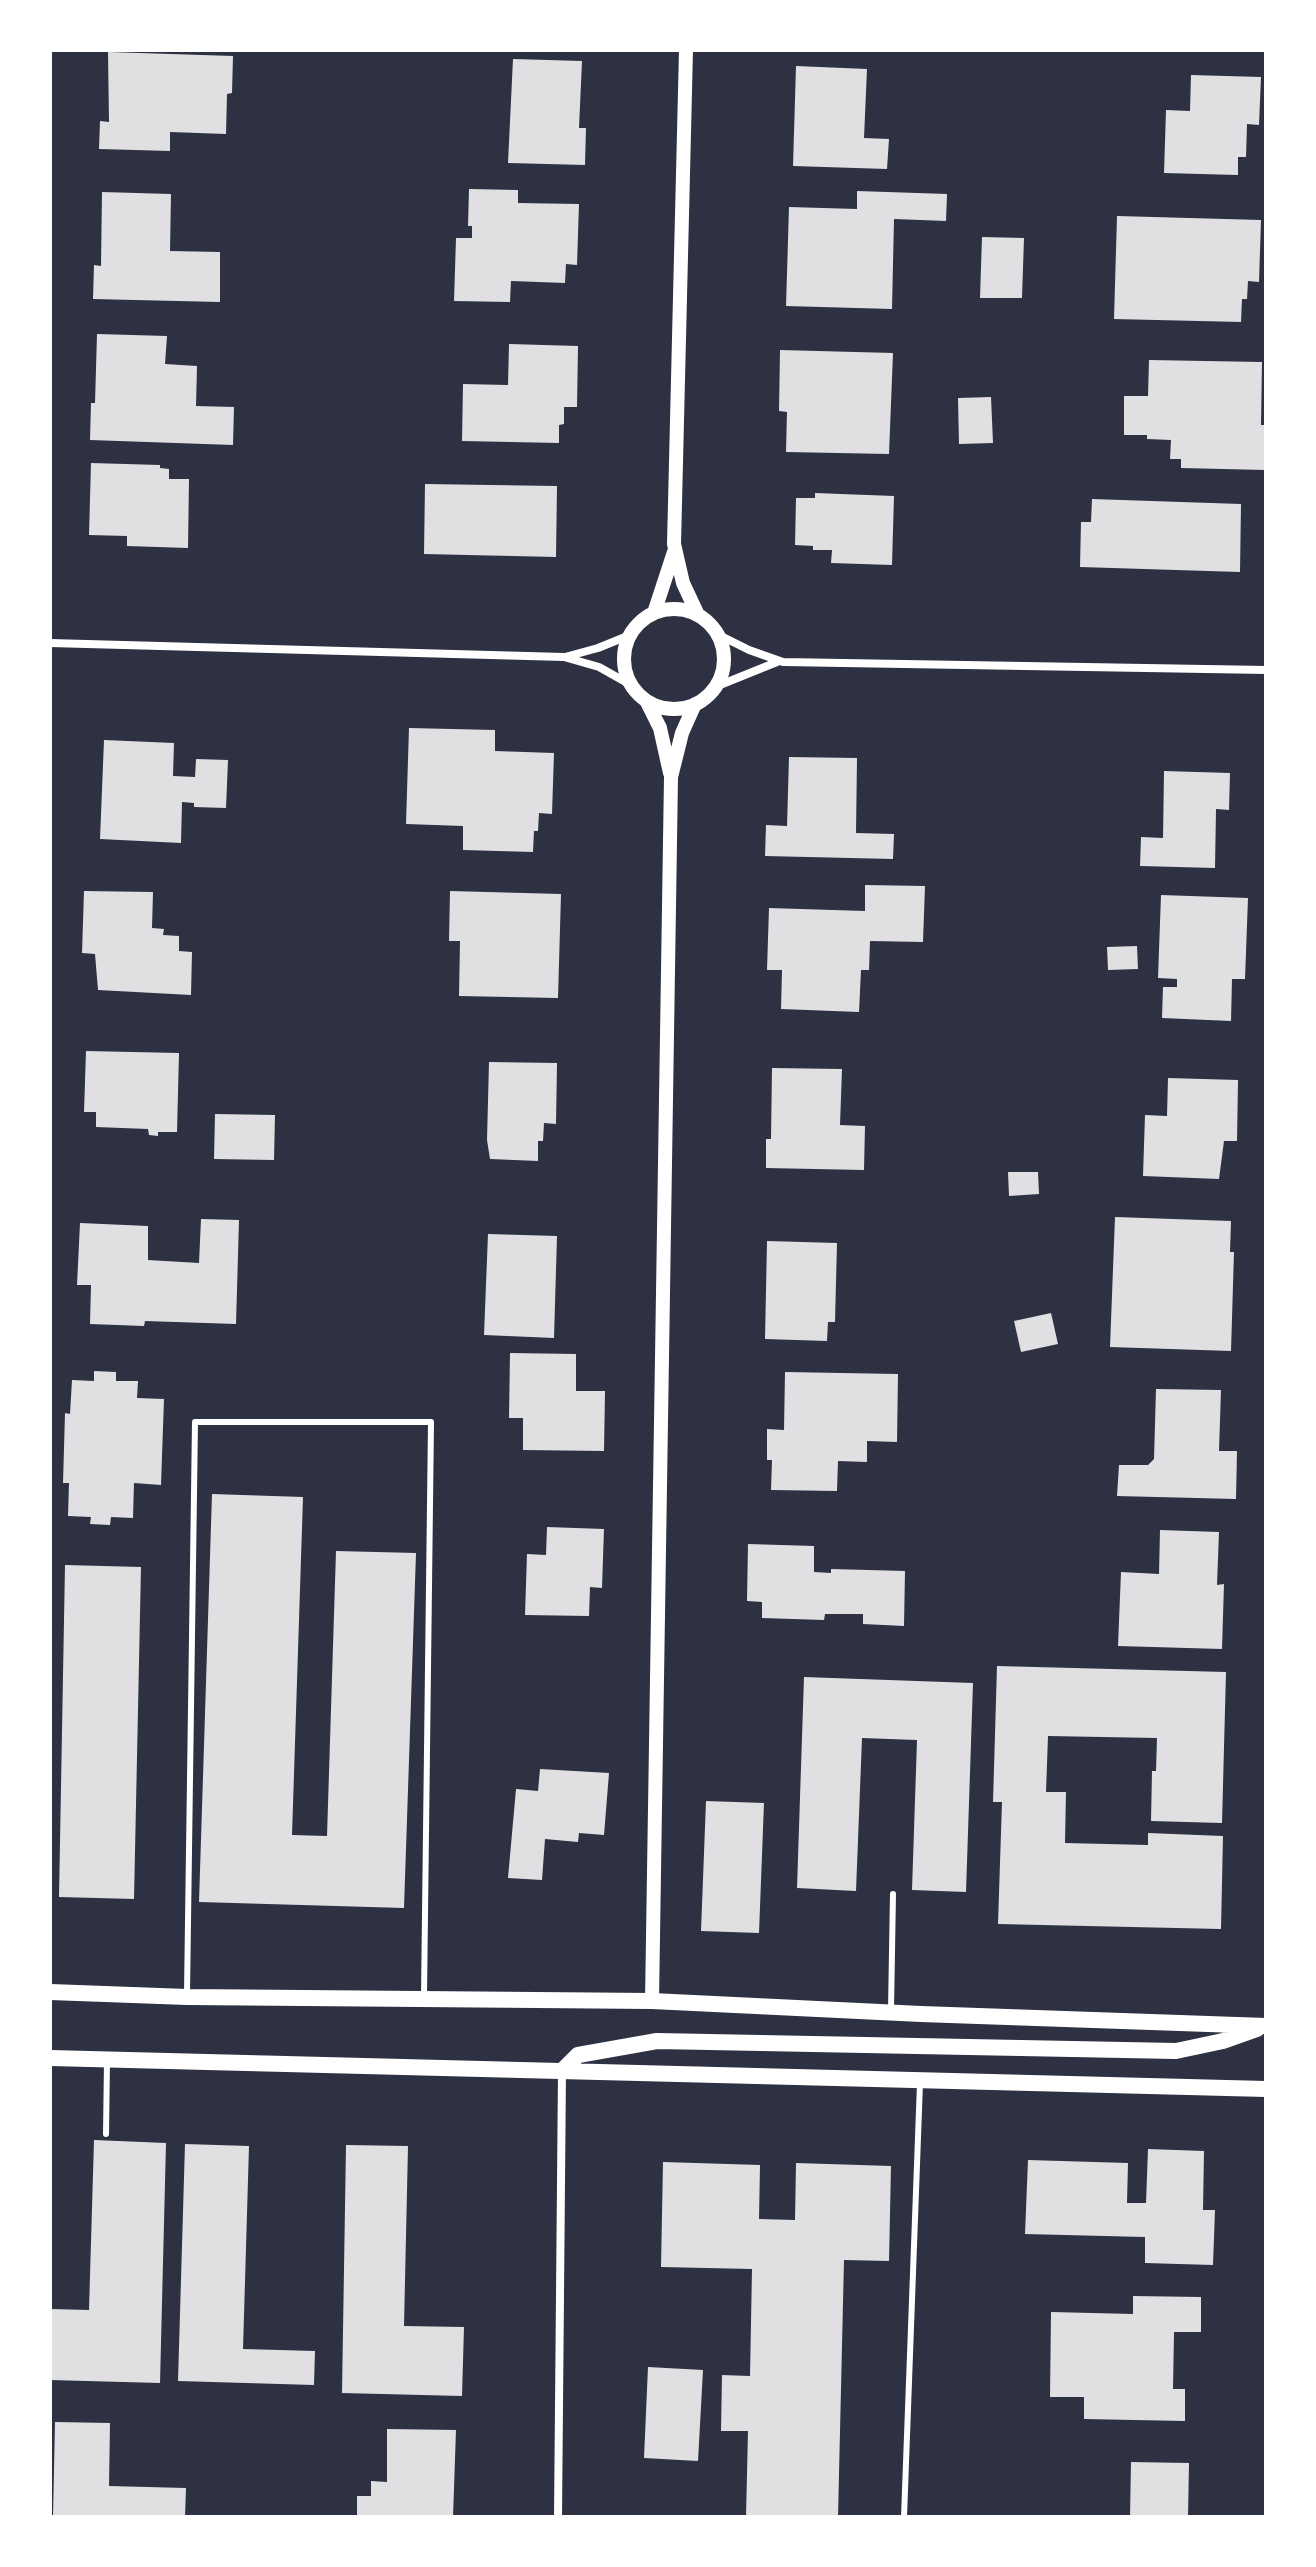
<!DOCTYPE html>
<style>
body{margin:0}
#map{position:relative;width:1316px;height:2567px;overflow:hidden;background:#2d3142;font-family:Lora,serif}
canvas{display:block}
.frame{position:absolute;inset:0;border:52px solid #fff;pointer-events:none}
</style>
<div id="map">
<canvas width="1316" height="2567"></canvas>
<div class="frame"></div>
</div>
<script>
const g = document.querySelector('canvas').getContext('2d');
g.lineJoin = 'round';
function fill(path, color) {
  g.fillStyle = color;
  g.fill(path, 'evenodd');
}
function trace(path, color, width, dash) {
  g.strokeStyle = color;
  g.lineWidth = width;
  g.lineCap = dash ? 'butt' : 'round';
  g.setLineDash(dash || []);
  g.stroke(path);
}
fill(new Path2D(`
 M 108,52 L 233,56 L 232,93 L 227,94 L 226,134 L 170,132 L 170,151 L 99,149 L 100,121 L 109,122 Z
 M 513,59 L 582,61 L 579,128 L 586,128 L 585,165 L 508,163 Z
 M 796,66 L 867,69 L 864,138 L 889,139 L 887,169 L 793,166 Z
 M 1191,75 L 1261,77 L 1259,125 L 1247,124 L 1246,157 L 1238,157 L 1238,175 L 1164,173 L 1166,110 L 1190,111 Z
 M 469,189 L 518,190 L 518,203 L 579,204 L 577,265 L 566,264 L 565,283 L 511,281 L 510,302 L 454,301 L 456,238 L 472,238 L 472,226 L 468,226 Z
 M 857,191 L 947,194 L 946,221 L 894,219 L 892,309 L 786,306 L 789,207 L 857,209 Z
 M 102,192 L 171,194 L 170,251 L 220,252 L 220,302 L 93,299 L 94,265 L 101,266 Z
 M 1117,216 L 1261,220 L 1259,282 L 1248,281 L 1247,299 L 1242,299 L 1241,322 L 1114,319 Z
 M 982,237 L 1024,238 L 1022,298 L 980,298 Z
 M 97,334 L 167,336 L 165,364 L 197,366 L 196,406 L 234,407 L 233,445 L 90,440 L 91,403 L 95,403 Z
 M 509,344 L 578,346 L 577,407 L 564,407 L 564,424 L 559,425 L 559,443 L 462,441 L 463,384 L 508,385 Z
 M 780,350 L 893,353 L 889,454 L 786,452 L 787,412 L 779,411 Z
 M 1149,360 L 1262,362 L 1261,425 L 1266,425 L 1265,470 L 1181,468 L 1181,459 L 1170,459 L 1171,440 L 1147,439 L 1147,435 L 1124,435 L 1124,396 L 1148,396 Z
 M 991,397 L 993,443 L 959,444 L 958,398 Z
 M 91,463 L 160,465 L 160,468 L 169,469 L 169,479 L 189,479 L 188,548 L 127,546 L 127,536 L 89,535 Z
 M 425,484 L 557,486 L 556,557 L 424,554 Z
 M 815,493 L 894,496 L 892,565 L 831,563 L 832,550 L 813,550 L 813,546 L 795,545 L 796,498 L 815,498 Z
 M 1092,499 L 1241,504 L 1240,572 L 1080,567 L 1081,522 L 1091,522 Z
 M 409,728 L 495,730 L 495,751 L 554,753 L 552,814 L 539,813 L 538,831 L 534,831 L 533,852 L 463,850 L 463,826 L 406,824 Z
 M 104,740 L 174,743 L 173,776 L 195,777 L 196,759 L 228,760 L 226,808 L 194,807 L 194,803 L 182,802 L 181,843 L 100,839 Z
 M 789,757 L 857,758 L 856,833 L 894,834 L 893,859 L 765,856 L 766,825 L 787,826 Z
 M 1164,771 L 1230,773 L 1229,810 L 1216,809 L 1215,868 L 1140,866 L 1141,837 L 1163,838 Z
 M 865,885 L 925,886 L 923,942 L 870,941 L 869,970 L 861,970 L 859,1012 L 781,1009 L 782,970 L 767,970 L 769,908 L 865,911 Z
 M 84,891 L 153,892 L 152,928 L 164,929 L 163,935 L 179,936 L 179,951 L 192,952 L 191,995 L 98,990 L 95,954 L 82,953 Z
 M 450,891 L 561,894 L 558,998 L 459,996 L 460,941 L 449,941 Z
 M 1161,895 L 1248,898 L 1245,979 L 1232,979 L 1231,1021 L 1162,1018 L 1163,987 L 1177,987 L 1177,979 L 1158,978 Z
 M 1137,946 L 1138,969 L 1108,970 L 1107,947 Z
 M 86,1051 L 179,1053 L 177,1132 L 158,1132 L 158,1136 L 149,1135 L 148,1129 L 96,1127 L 96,1112 L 84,1112 Z
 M 489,1062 L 557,1063 L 556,1124 L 544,1123 L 543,1141 L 538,1141 L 538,1161 L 490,1159 L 487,1140 Z
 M 772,1068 L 842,1069 L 840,1125 L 865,1126 L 864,1170 L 766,1168 L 766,1139 L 771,1139 Z
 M 1168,1078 L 1238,1080 L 1237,1141 L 1224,1141 L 1219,1179 L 1143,1176 L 1145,1115 L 1167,1116 Z
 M 215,1114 L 275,1115 L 274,1160 L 214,1159 Z
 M 1008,1172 L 1038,1172 L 1039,1194 L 1009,1196 Z
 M 1115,1217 L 1231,1221 L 1230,1252 L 1234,1252 L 1231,1351 L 1110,1347 Z
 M 201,1219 L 239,1220 L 236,1324 L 145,1321 L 144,1326 L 90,1324 L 91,1285 L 77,1285 L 80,1223 L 148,1226 L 148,1260 L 199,1263 Z
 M 488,1234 L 557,1236 L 554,1338 L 484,1335 Z
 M 767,1241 L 837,1243 L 835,1322 L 828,1322 L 827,1341 L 765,1339 Z
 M 1051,1313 L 1058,1344 L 1021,1352 L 1014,1321 Z
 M 510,1353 L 576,1354 L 576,1391 L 605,1391 L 604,1451 L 523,1450 L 523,1418 L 509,1418 Z
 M 94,1371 L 116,1372 L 116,1381 L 138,1381 L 137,1398 L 164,1399 L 161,1485 L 134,1483 L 133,1518 L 111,1517 L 110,1525 L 90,1524 L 91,1517 L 68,1516 L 69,1483 L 63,1483 L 65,1413 L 70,1414 L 72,1380 L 94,1381 Z
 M 785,1372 L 898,1374 L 897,1442 L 867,1441 L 867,1462 L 838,1461 L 837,1491 L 771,1490 L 772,1460 L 767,1460 L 767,1429 L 784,1430 Z
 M 1156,1389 L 1221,1390 L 1219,1451 L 1237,1451 L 1236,1499 L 1117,1496 L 1119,1465 L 1148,1465 L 1154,1459 Z
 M 212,1494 L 303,1497 L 292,1835 L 327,1836 L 336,1551 L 416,1553 L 404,1908 L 199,1902 Z
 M 547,1527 L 604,1529 L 602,1588 L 590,1587 L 589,1616 L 525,1615 L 527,1554 L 546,1555 Z
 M 1160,1530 L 1219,1532 L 1217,1585 L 1224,1584 L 1222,1649 L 1118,1646 L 1121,1572 L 1159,1574 Z
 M 748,1544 L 814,1546 L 814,1572 L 831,1573 L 831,1569 L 905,1571 L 904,1626 L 863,1624 L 863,1614 L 825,1614 L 824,1620 L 762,1618 L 762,1602 L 747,1601 Z
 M 65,1565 L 141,1567 L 134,1899 L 59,1897 Z
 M 997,1666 L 1226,1672 L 1222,1823 L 1151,1821 L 1152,1771 L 1156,1771 L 1157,1738 L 1048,1736 L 1046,1792 L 1066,1792 L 1065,1843 L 1148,1845 L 1148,1833 L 1223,1836 L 1221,1929 L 998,1924 L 1002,1802 L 993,1802 Z
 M 804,1677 L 973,1683 L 966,1892 L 912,1890 L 917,1740 L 862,1738 L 856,1891 L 797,1888 Z
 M 540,1769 L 609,1773 L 604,1835 L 579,1833 L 578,1842 L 545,1839 L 542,1880 L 508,1878 L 516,1789 L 538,1791 Z
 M 706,1801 L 764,1803 L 759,1933 L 701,1931 Z
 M 94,2140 L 166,2143 L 160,2383 L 50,2380 L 50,2309 L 89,2310 Z
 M 185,2144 L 249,2146 L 243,2349 L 315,2351 L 314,2385 L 178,2381 Z
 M 346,2145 L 408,2146 L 404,2326 L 464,2327 L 462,2396 L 342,2393 Z
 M 1148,2149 L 1204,2151 L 1203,2210 L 1215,2210 L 1213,2265 L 1145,2263 L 1145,2237 L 1025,2234 L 1028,2160 L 1128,2163 L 1127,2203 L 1146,2203 Z
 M 663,2162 L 760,2165 L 759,2219 L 795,2220 L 796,2163 L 891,2166 L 889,2261 L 844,2260 L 838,2517 L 746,2517 L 748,2431 L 721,2431 L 722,2375 L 750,2376 L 752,2269 L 661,2267 Z
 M 1133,2296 L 1201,2297 L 1201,2332 L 1174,2332 L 1173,2389 L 1185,2389 L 1185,2421 L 1084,2419 L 1084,2397 L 1050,2397 L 1051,2312 L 1133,2314 Z
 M 648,2367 L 703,2370 L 698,2461 L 644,2458 Z
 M 55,2422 L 110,2423 L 109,2486 L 186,2488 L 185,2517 L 53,2517 Z
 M 387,2429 L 456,2430 L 453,2517 L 357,2517 L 357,2496 L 371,2496 L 371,2481 L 387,2482 Z
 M 1131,2462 L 1189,2463 L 1188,2517 L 1130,2517 Z`), '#e0e0e3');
trace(new Path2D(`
 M 187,1993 L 195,1422 L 431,1422 L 424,1996
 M 891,2009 L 893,1894
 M 106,2134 L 107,2062
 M 904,2517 L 920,2083`), '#fff', 6);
trace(new Path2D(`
 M 717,634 L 749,650 L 783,662 L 1266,670
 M 50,643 L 564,657 L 599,667 L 631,685
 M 565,657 L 598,648 L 630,635
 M 715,687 L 777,662
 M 558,2517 L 562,2071`), '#fff', 8);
trace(new Path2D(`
 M 686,50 L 674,544 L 683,583 L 698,615
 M624 659a50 50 0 1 1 100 0a50 50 0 1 1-100 0Z
 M 654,613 L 674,552
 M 647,702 L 660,728 L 670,773
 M 652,2001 L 671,777 L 682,733 L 695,704`), '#fff', 14);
trace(new Path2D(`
 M 50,1992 L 187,1997 L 652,2001 L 921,2014 L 1266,2026
 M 50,2058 L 1266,2089
 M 562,2071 L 578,2055 L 657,2041 L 1176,2051 L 1223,2041 L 1257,2029`), '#fff', 16);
</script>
